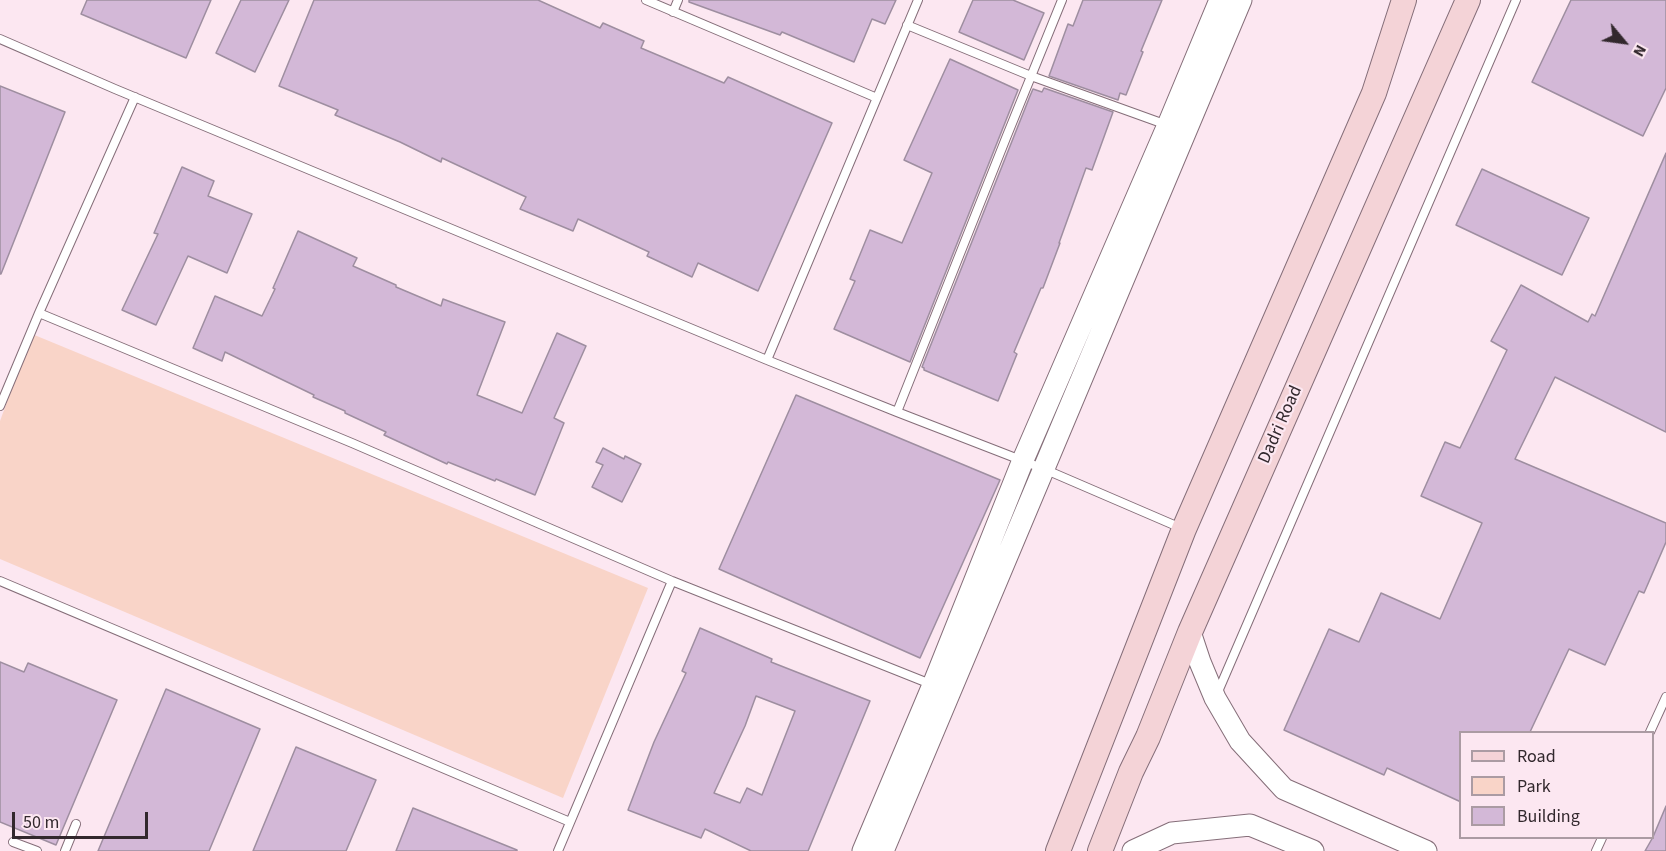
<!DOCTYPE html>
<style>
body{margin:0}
#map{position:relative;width:1666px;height:851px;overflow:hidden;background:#fce7f1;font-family:"Source Sans 3",sans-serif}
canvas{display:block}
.legend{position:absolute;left:1459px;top:731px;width:195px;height:108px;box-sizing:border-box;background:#fce7f1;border:2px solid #ab9ba3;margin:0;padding:8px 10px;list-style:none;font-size:18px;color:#32282d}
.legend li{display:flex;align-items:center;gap:12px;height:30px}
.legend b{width:30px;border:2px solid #ab9ba3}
.north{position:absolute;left:1594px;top:12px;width:60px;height:60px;-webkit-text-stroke:4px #fce7f1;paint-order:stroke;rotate:119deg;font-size:16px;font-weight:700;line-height:24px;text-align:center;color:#32282d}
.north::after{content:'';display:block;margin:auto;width:21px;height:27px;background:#32282d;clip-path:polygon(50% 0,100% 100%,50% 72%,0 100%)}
.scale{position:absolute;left:12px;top:812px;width:136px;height:27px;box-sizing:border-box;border:3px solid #32282d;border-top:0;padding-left:8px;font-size:18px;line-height:21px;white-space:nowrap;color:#32282d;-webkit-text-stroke:4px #fce7f1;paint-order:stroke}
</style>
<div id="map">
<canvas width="1666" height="851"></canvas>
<ul class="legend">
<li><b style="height:8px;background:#f4d3d7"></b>Road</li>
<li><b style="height:16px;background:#f9d4c8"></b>Park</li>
<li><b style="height:16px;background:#d3b8d7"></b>Building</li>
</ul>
<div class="north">N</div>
<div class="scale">50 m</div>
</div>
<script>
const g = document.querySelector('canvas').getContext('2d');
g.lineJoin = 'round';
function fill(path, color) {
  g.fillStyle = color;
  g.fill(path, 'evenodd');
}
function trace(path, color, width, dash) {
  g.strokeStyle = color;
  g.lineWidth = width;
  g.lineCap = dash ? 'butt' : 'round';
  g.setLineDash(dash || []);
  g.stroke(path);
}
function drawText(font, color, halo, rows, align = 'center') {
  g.font = font + ' "Source Sans 3",sans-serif';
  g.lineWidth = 4.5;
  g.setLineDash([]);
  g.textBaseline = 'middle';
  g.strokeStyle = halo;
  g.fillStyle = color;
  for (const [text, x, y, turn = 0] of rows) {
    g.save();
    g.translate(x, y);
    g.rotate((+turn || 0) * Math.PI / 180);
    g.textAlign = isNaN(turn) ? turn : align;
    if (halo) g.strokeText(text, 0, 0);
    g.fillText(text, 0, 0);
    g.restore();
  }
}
fill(new Path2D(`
 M 32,334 L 648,588 L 563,798 L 0,559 L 0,421 Z`), '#f9d4c8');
const building = new Path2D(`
 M 87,0 L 211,0 L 186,58 L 81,14 Z
 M 241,0 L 289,0 L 255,72 L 216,53 Z
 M 314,0 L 538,0 L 600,28 L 603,23 L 644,41 L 641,48 L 724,83 L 728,77 L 832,123 L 758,291 L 698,263 L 692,277 L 647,256 L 649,252 L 578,219 L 573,231 L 520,209 L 526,197 L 442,158 L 441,162 L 400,142 L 335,115 L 338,110 L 279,86 Z
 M 689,0 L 896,0 L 885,24 L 872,19 L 854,62 L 782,32 L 780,35 L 689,2 Z
 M 973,0 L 1013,0 L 1044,13 L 1024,60 L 959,32 Z
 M 1083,0 L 1162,0 L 1141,51 L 1143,52 L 1126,95 L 1120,93 L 1118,100 L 1049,76 L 1068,24 L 1073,26 Z
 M 1571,0 L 1666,0 L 1666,88 L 1643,136 L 1532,82 Z
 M 950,59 L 1018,90 L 910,362 L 834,329 L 855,281 L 850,279 L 870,230 L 902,243 L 932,173 L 904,160 Z
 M 0,86 L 65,112 L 1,274 L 0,274 Z
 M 1044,88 L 1113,112 L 1092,170 L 1086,168 L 1059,243 L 1060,243 L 1043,288 L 1041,288 L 1014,352 L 1017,354 L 998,401 L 924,370 L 924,368 L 922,367 L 1030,96 L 1033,89 L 1042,92 Z
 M 1666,153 L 1666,432 L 1555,377 L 1515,459 L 1666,523 L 1666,542 L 1644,593 L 1639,591 L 1605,665 L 1569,649 L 1530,732 L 1461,732 L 1461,802 L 1387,768 L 1384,775 L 1284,730 L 1329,629 L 1359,642 L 1381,593 L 1440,619 L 1482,523 L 1421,496 L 1445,442 L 1460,448 L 1507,350 L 1491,341 L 1521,285 L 1588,322 L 1592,314 L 1595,316 Z
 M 182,167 L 214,181 L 208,196 L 252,214 L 227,273 L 188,256 L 156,325 L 122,310 L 158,234 L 154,233 Z
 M 1482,169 L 1589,218 L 1562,275 L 1456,225 Z
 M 298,231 L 357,258 L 353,266 L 396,285 L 396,287 L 441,306 L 443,299 L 505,322 L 477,395 L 522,413 L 557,333 L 586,346 L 554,418 L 564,423 L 535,495 L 496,479 L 495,481 L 448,462 L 447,464 L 384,435 L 386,432 L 345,413 L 345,411 L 313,397 L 314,395 L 225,352 L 222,361 L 193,348 L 215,296 L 262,316 L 275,289 L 273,288 Z
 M 796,395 L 1000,480 L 920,658 L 719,569 Z
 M 603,448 L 624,459 L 625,456 L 641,464 L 622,502 L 592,487 L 603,465 L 596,462 Z
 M 700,628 L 772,659 L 771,662 L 870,701 L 808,851 L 751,851 L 705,829 L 701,838 L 628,810 L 654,742 L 686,673 L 682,671 ZM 756,696 L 795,711 L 762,795 L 747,788 L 740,803 L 714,793 L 745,726 Z
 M 0,662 L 24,672 L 28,663 L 117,700 L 56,845 L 0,822 Z
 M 166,689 L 260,729 L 209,851 L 98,851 Z
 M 296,747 L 376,780 L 346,851 L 253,851 Z
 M 1666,806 L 1666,851 L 1645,851 L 1653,837 Z
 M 413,808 L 517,850 L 517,851 L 396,851 Z`);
fill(building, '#d3b8d7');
trace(building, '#9e8ea0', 1.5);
const service = new Path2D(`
 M 646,0 L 877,98
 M 673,12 L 678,0
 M 907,25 L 1031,76 L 1167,125
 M 0,39 L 115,89 L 767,360 L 897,412 L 1044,469 L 1181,528
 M 39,313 L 352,443 L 672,581 L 933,685
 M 767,360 L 918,0
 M 0,406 L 39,313 L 135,97
 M 897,412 L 1006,138 L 1062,0
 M 0,581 L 570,822
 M 1217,694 L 1516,0
 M 1650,732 L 1666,697
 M 13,842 L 37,851
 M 65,851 L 76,824
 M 558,851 L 672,581
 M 1596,851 L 1602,838`);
const tertiary = new Path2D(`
 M 1190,632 L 1200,662 L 1215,698 L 1240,741 L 1284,789 L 1426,851
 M 863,851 L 933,685 L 1023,460 L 1168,125 L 1220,0
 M 883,851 L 1241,0
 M 1133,851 L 1172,833 L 1250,825 L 1313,851`);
const secondary = new Path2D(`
 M 1058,851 L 1184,529 L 1374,93 L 1404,0
 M 1100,851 L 1131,772 L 1148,737 L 1190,632 L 1468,0`);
trace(service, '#856e79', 10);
trace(tertiary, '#856e79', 23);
trace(secondary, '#856e79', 26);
trace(service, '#fff', 8);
trace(tertiary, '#fff', 21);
trace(secondary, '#f4d3d7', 24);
drawText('18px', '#32282d', '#fce7f1', [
 ["Dadri Road",1281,425,-66]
]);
</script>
